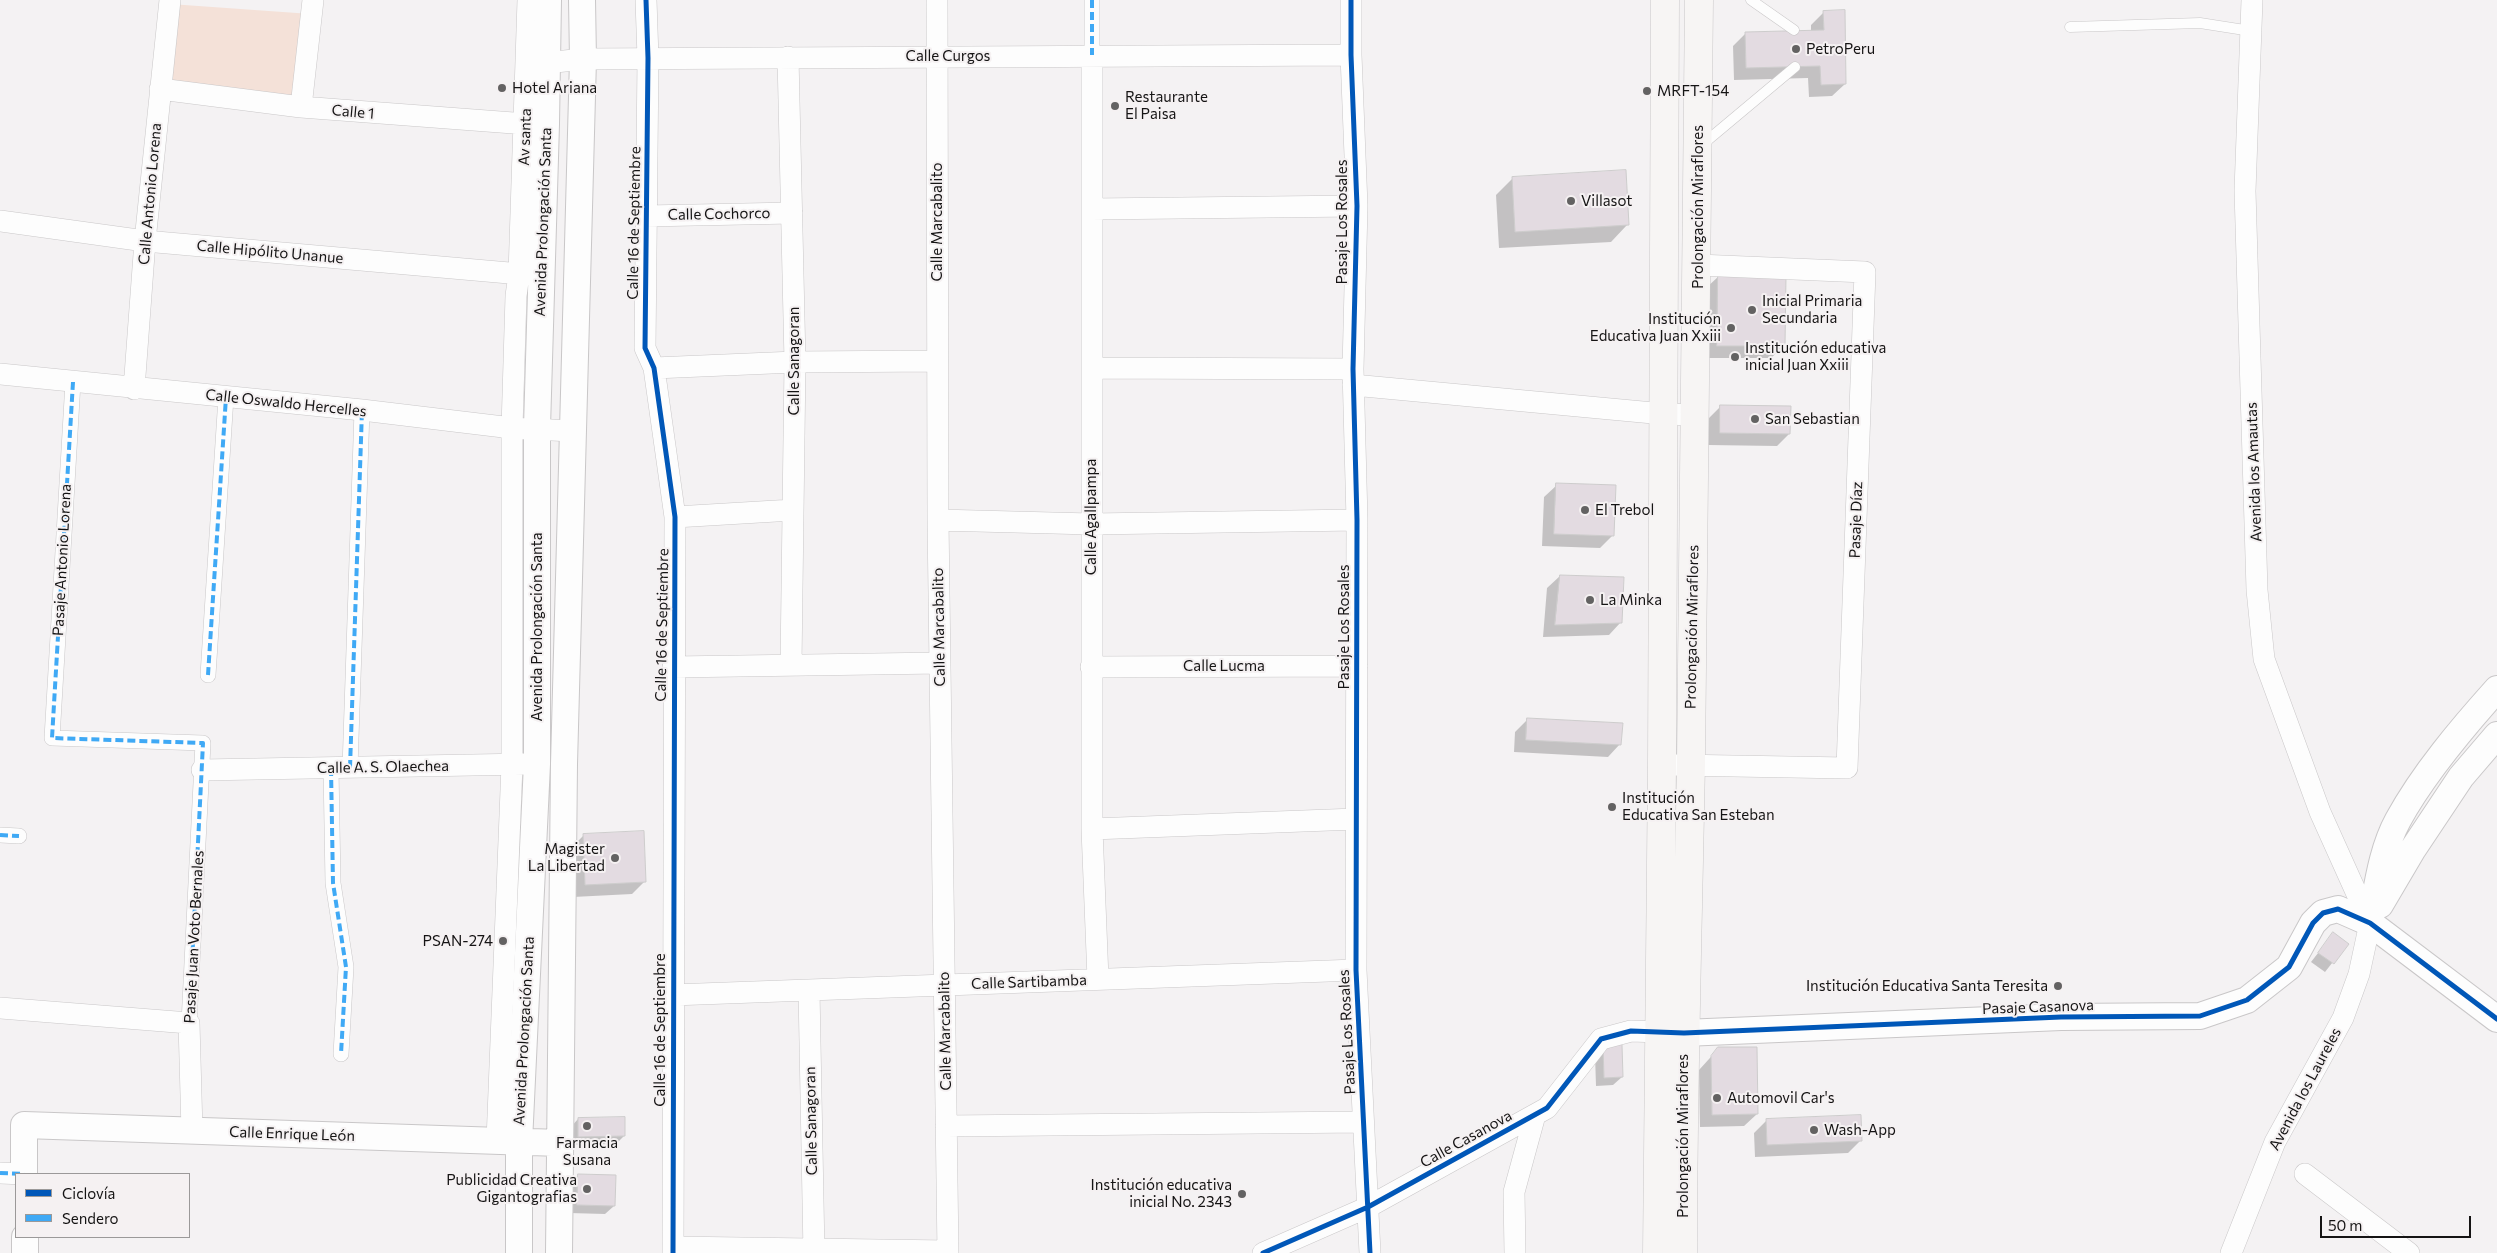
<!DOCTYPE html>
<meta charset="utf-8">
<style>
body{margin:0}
#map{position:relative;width:2497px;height:1253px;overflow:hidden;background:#f4f2f3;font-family:Commissioner,sans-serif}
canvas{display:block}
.legend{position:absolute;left:15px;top:1173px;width:175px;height:65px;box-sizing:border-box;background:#f5f1f2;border:1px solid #9b9999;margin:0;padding:6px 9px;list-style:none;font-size:15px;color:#151414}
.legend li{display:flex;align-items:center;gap:10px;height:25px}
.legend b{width:25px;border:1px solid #9b9999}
.scale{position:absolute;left:2320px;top:1216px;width:151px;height:22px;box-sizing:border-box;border:2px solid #151414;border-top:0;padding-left:6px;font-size:15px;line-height:18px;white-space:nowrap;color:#151414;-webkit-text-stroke:4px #f5f1f2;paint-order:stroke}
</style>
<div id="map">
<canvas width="2497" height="1253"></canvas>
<ul class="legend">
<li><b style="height:6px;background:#0057b8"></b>Ciclovía</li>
<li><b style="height:6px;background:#3fa9f5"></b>Sendero</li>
</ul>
<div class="scale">50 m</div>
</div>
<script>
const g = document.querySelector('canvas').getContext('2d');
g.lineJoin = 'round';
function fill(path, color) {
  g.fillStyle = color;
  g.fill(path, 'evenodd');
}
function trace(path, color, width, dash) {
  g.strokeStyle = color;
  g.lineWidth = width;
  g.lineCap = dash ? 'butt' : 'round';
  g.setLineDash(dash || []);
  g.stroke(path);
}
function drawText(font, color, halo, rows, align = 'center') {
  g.font = font + ' Commissioner,sans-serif';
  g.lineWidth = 4;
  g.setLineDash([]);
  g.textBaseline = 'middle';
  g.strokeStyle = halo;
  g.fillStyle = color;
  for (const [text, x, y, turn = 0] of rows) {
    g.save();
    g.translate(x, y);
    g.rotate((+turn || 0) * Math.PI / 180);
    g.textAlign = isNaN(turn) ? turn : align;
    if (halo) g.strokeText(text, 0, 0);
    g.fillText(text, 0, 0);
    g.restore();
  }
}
fill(new Path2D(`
 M 170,4 L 311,14 L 301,107 L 160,89 Z`), '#f4e1d8');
fill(new Path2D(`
 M 1824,12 L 1845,84 L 1832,96 L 1809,97 L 1808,78 L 1734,80 L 1733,46 L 1746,33 L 1811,31 L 1811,25 Z
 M 1513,178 L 1627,225 L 1611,242 L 1499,248 L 1496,195 Z
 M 1719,276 L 1784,346 L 1771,358 L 1705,358 L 1706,288 Z
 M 1721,406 L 1789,434 L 1777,446 L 1708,445 L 1708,419 Z
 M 1557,485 L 1613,535 L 1600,548 L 1542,546 L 1544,497 Z
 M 1560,576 L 1621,622 L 1609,635 L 1543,637 L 1547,588 Z
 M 1528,719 L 1620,744 L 1608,757 L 1514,752 L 1515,732 Z
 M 584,835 L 645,881 L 632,894 L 573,897 L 571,848 Z
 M 2333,934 L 2347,944 L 2325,972 L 2311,962 Z
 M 1604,1047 L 1622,1077 L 1613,1085 L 1596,1086 L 1595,1055 Z
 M 1719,1048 L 1757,1114 L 1744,1126 L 1700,1127 L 1699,1070 Z
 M 578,1119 L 624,1136 L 616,1144 L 570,1145 L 570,1128 Z
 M 1767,1120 L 1861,1140 L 1848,1153 L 1755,1157 L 1754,1133 Z
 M 579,1175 L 614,1206 L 605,1214 L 569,1213 L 570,1183 Z`), '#0003');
const building = new Path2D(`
 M 1845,10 L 1846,84 L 1821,85 L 1820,66 L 1746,68 L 1745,32 L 1824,30 L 1823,11 Z
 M 1626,170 L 1629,225 L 1515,232 L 1512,177 Z
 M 1718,275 L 1786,275 L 1785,346 L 1717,346 Z
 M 1720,405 L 1791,406 L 1790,434 L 1720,433 Z
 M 1556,483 L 1616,485 L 1614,536 L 1554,534 Z
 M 1560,575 L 1624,577 L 1622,623 L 1555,625 Z
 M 1527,718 L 1623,723 L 1621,745 L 1526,740 Z
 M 644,831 L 646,882 L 585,885 L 583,834 Z
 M 2333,932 L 2349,944 L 2334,964 L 2318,953 Z
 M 1622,1045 L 1623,1077 L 1604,1078 L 1603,1046 Z
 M 1718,1047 L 1757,1047 L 1758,1114 L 1712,1115 L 1711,1056 Z
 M 1861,1115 L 1862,1141 L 1767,1145 L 1766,1119 Z
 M 625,1117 L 625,1136 L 578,1137 L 578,1118 Z
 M 578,1174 L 616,1175 L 615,1206 L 577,1205 Z`);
fill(building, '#e3dbe1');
trace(building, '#cdcccc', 1);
const service = new Path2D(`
 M 1751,0 L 1794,30
 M 2070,27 L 2200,23 L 2251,31
 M 1703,144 L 1795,67`);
const pedestrian = new Path2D(`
 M 1092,0 L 1092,55
 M 73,382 L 52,738 L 203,743 L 189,1023
 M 208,675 L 226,397
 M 331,768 L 333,883 L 346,967 L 341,1054
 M 350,768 L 362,410
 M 0,835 L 19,836`);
const minor = new Path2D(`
 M 646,0 L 648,58 L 645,348 L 654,368 L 675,517 L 673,1253
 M 937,0 L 938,520 L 948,1253
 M 1351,0 L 1351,55 L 1357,206 L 1353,369 L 1357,520 L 1356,970 L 1370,1253
 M 1092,55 L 1092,829 L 1098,979
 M 788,57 L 795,362 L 791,665
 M 546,63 L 583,59 L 1351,55
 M 160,89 L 301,107 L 540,125
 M 301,107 L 313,0
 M 1092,209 L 1357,206
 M 646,216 L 792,213
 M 0,221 L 145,241 L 532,275
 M 654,368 L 795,362 L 937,361
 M 1092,368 L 1353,369
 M 0,374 L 362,410 L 512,428 L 572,431
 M 1353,385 L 1664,414 L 1695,415
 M 134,389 L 145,241 L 170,0
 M 675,517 L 793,510
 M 938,520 L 1091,524 L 1357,520
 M 673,667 L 940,663
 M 1091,667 L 1357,666
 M 1676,765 L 1847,768 L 1865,272 L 1698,265
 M 202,770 L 527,764
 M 1092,829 L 1356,819
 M 809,990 L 814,1253
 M 672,995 L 1356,970
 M 0,1008 L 189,1023 L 192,1131
 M 946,1126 L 1363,1122
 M 497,1141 L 512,765 L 512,428 L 516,296 L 519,274 L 528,0
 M 0,1173 L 24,1174
 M 2305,1174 L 2409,1253
 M 673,1247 L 948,1251
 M 1263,1253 L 1368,1207 L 1547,1108 L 1601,1039 L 1631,1031 L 1660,1032
 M 1515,1253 L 1514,1192 L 1535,1115
 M 2231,1253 L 2275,1142 L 2343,1018 L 2359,974 L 2370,923 L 2320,812 L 2264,659 L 2257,590 L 2245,191 L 2252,0`);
const tertiary = new Path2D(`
 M 2380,905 L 2413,849 L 2461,777 L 2497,735
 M 2370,923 C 2377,889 2381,851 2398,820 C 2423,774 2462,728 2497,689
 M 1663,1032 L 1684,1033 L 2061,1017 L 2200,1016 L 2247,1000 L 2289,967 L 2313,923 L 2323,913 L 2338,909 L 2370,923 L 2497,1019
 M 24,1174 L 24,1125 L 560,1143
 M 25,1237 L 25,1253
 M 519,1253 L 519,1142 L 537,764 L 537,427 L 546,124 L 548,0
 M 559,1253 L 564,764 L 583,59 L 582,0`);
const secondary = new Path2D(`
 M 1657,1253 L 1662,765 L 1665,0
 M 1683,1253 C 1683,1089 1688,926 1691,762 C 1695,508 1698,254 1699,0`);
trace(service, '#c9c7c8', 11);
trace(pedestrian, '#c9c7c8', 16);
trace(minor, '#c9c7c8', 22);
trace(tertiary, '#c9c7c8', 28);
trace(secondary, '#c9c7c8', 29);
trace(service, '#fdfdfd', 10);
trace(pedestrian, '#fdfdfd', 15);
trace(minor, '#fdfdfd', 21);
trace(tertiary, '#fdfdfd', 26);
trace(secondary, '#f7f5f4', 28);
trace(new Path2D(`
 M 1092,0 L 1092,55
 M 73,382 L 52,738 L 203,743 L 189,1023
 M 208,675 L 226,397
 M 331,768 L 333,883 L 346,967 L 341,1054
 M 350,768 L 362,410
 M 0,835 L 19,836
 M 0,1173 L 24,1174`), '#3fa9f5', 4, [8, 4]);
trace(new Path2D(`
 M 646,0 L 648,58 L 645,348 L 654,368 L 675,517 L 673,1253
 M 1351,0 L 1351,55 L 1357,206 L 1353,369 L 1357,520 L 1356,970 L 1370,1253
 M 1263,1253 L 1368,1207 L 1547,1108 L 1601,1039 L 1631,1031 L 1684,1033 L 2061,1017 L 2200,1016 L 2247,1000 L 2289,967 L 2313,923 L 2323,913 L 2338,909 L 2370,923 L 2497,1019`), '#0057b8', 5);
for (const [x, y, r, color] of [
 [1796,49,5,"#636262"],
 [502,88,5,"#636262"],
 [1647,91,5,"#636262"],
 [1115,106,5,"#636262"],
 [1571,201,5,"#636262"],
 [1752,310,5,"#636262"],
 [1731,328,5,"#636262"],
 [1735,357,5,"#636262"],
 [1755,419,5,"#636262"],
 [1585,510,5,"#636262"],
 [1590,600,5,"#636262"],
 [1612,807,5,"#636262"],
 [615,858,5,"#636262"],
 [503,941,5,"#636262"],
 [2058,986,5,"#636262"],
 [1717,1098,5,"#636262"],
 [587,1126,5,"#636262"],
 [1814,1130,5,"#636262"],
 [587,1189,5,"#636262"],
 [1242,1194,5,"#636262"]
]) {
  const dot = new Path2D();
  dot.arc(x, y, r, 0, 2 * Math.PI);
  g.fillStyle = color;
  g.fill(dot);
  trace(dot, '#f5f1f2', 2);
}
drawText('15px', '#151414', '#f5f1f2', [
 ["PetroPeru",1806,49],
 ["Hotel Ariana",512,88],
 ["MRFT-154",1657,91],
 ["Restaurante",1125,97],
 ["El Paisa",1125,114],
 ["Villasot",1581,201],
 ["Inicial Primaria",1762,301],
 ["Secundaria",1762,318],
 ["Institución",1721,319,"right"],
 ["Educativa Juan Xxiii",1721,336,"right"],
 ["Institución educativa",1745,348],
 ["inicial Juan Xxiii",1745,365],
 ["San Sebastian",1765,419],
 ["El Trebol",1595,510],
 ["La Minka",1600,600],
 ["Institución",1622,798],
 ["Educativa San Esteban",1622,815],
 ["Magister",605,849,"right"],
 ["La Libertad",605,866,"right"],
 ["PSAN-274",493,941,"right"],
 ["Institución Educativa Santa Teresita",2048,986,"right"],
 ["Automovil Car's",1727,1098],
 ["Wash-App",1824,1130],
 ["Farmacia",587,1143,"center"],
 ["Susana",587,1160,"center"],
 ["Publicidad Creativa",577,1180,"right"],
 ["Gigantografias",577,1197,"right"],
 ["Institución educativa",1232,1185,"right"],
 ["inicial No. 2343",1232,1202,"right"]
], 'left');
drawText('15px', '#151414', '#f5f1f2', [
 ["Calle Curgos",948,56],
 ["Calle 1",353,112,5],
 ["Av santa",525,137,-88],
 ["Calle Antonio Lorena",150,194,-85],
 ["Prolongación Miraflores",1698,207,-90],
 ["Calle Cochorco",719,214,-1],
 ["Avenida Prolongación Santa",543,222,-88],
 ["Calle Marcabalito",937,222,-90],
 ["Pasaje Los Rosales",1342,222,-90],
 ["Calle 16 de Septiembre",634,223,-89],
 ["Calle Hipólito Unanue",270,252,5],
 ["Calle Sanagoran",794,361,-90],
 ["Calle Oswaldo Hercelles",286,403,6],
 ["Avenida los Amautas",2254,472,-92],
 ["Calle Agallpampa",1091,517,-90],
 ["Pasaje Díaz",1856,520,-88],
 ["Pasaje Antonio Lorena",62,560,-87],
 ["Calle 16 de Septiembre",662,625,-89],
 ["Avenida Prolongación Santa",537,627,-90],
 ["Calle Marcabalito",939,627,-91],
 ["Pasaje Los Rosales",1344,627,-90],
 ["Prolongación Miraflores",1692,627,-89],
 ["Calle Lucma",1224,666],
 ["Calle A. S. Olaechea",383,767,-1],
 ["Pasaje Juan Voto Bernales",194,937,-87],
 ["Calle Sartibamba",1029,982,-2],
 ["Pasaje Casanova",2038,1007,-2],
 ["Calle 16 de Septiembre",660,1030,-90],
 ["Avenida Prolongación Santa",524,1031,-87],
 ["Calle Marcabalito",945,1031,-91],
 ["Pasaje Los Rosales",1347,1032,-93],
 ["Avenida los Laureles",2305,1089,-62],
 ["Calle Sanagoran",811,1121,-91],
 ["Calle Enrique León",292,1134,2],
 ["Prolongación Miraflores",1683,1136,-90],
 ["Calle Casanova",1466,1139,-29]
]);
</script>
